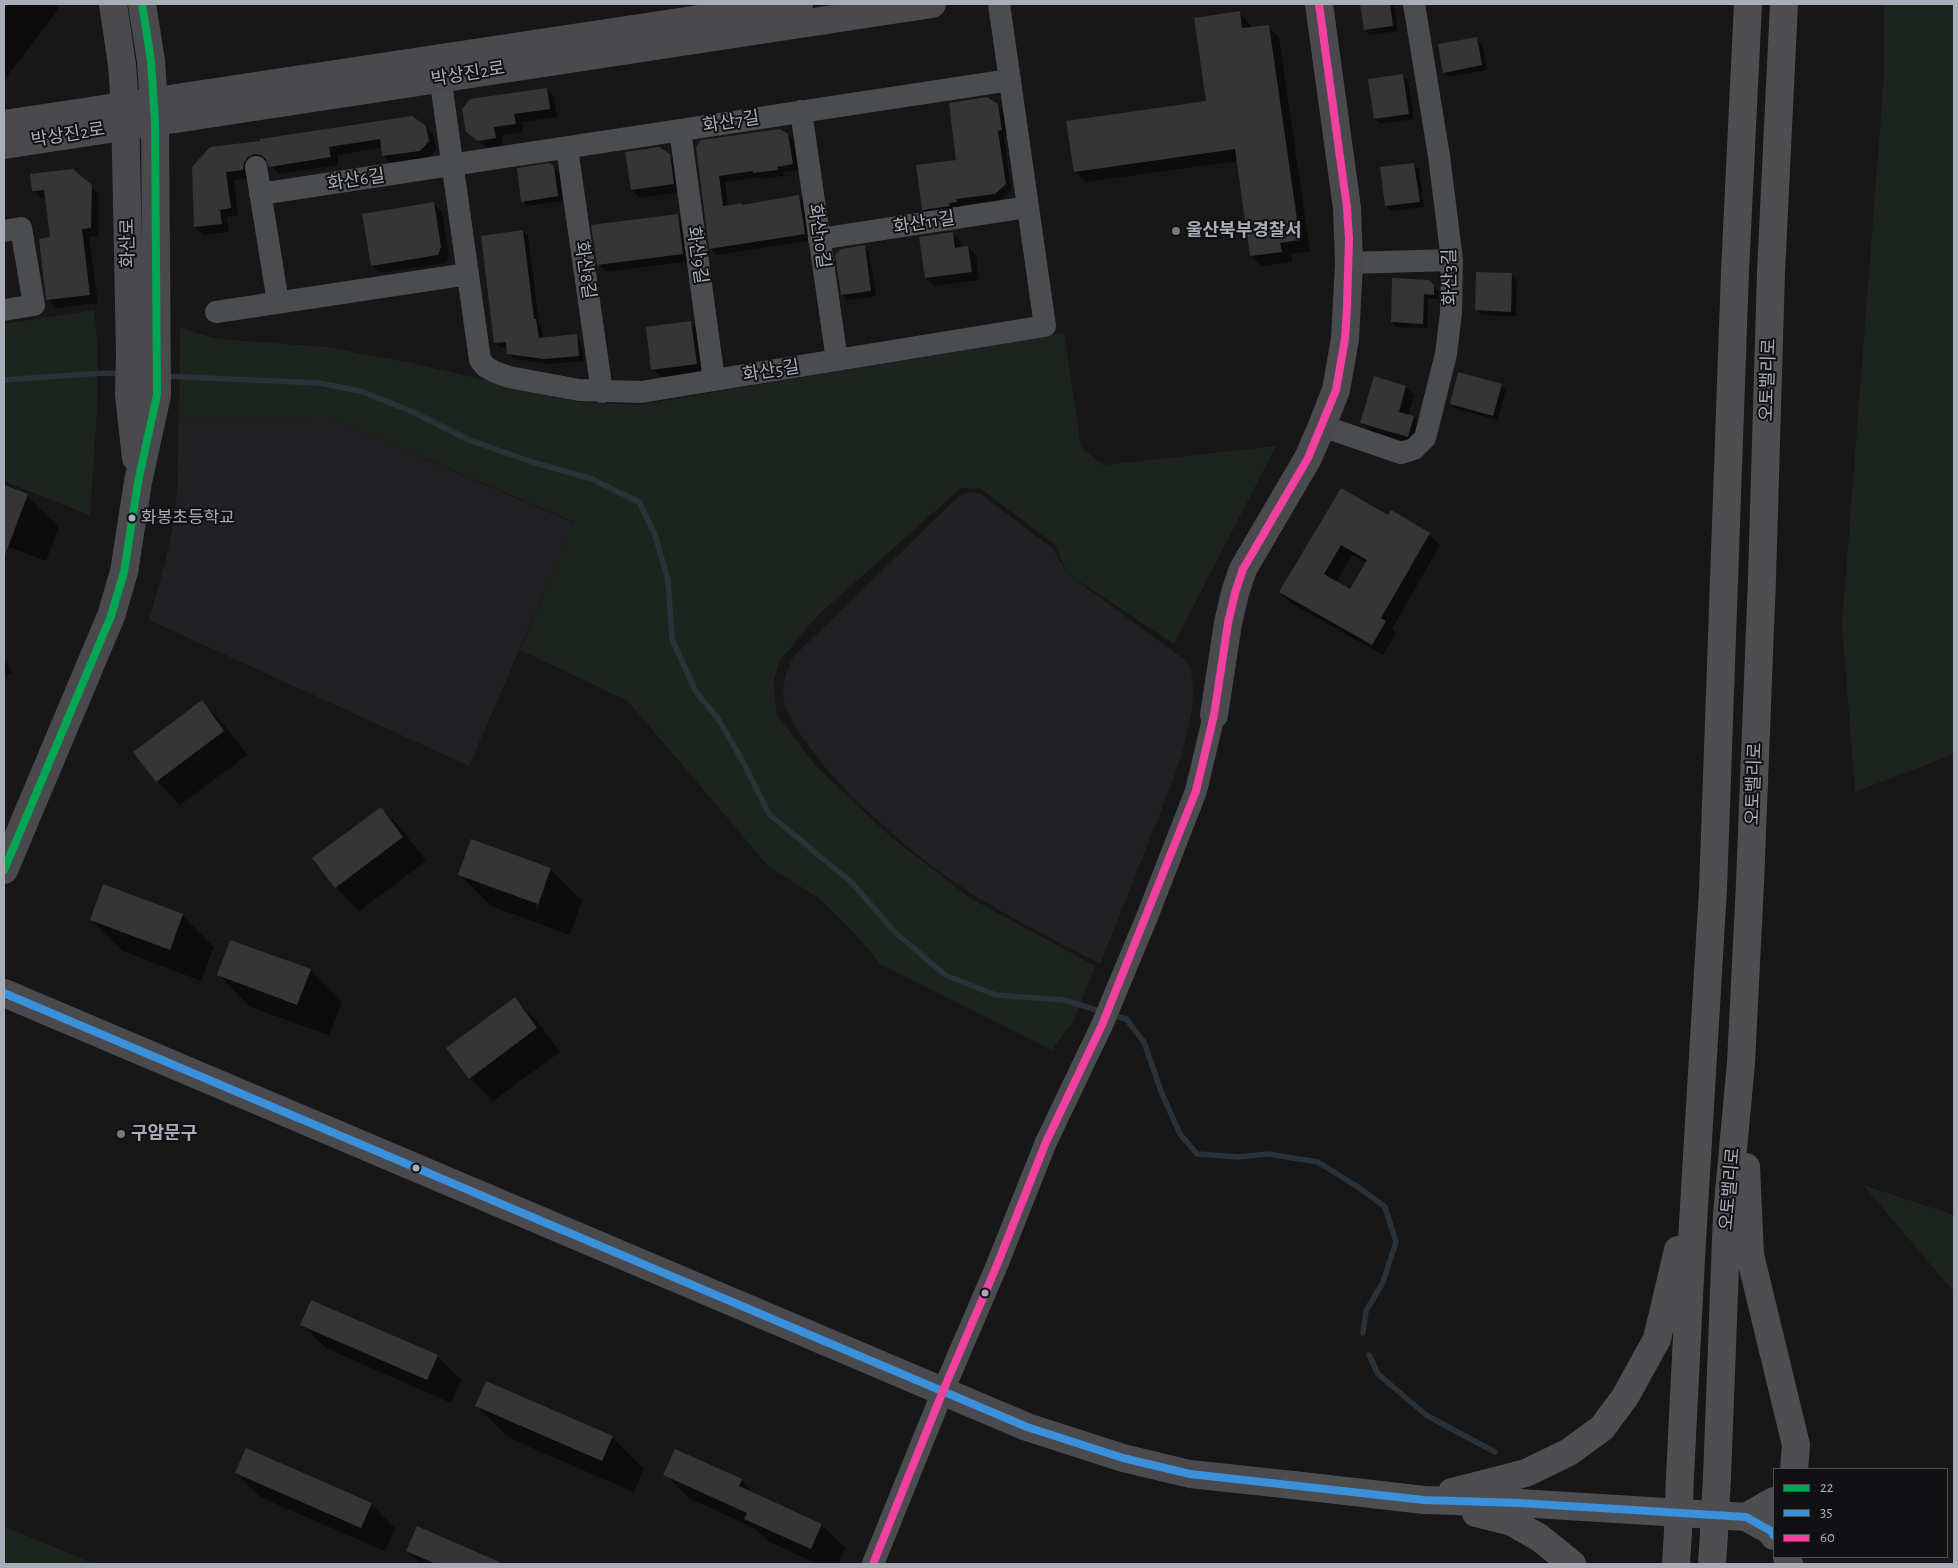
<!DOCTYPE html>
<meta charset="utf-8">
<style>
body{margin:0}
#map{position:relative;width:1958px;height:1568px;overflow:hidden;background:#171717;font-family:"Alegreya Sans",sans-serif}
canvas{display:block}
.frame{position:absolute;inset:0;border:5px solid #a8adb8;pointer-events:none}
.legend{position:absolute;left:1773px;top:1468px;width:175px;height:90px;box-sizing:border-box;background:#111113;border:1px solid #4d4f55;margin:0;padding:6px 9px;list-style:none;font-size:15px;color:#a8adb8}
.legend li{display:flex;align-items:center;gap:10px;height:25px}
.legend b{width:25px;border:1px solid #4d4f55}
</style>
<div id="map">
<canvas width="1958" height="1568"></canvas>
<div class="frame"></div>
<ul class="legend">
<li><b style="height:6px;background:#00a651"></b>22</li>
<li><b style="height:6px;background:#3a90db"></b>35</li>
<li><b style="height:6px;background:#f240a1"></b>60</li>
</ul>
</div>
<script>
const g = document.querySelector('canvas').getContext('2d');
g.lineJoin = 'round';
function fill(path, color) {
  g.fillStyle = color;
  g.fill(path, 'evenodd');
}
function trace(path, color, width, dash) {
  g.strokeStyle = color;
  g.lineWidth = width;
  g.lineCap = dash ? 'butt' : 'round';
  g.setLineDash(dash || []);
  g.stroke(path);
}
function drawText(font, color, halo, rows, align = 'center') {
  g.font = font + ' "Alegreya Sans","Noto Sans KR",sans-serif';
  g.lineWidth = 4;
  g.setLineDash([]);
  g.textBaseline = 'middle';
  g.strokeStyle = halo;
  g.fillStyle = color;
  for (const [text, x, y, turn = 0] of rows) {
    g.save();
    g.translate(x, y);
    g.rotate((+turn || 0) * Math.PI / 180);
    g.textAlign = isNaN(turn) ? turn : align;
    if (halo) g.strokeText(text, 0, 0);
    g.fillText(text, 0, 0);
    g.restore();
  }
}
fill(new Path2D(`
 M 179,417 L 330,418 L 574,523 L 469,766 L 149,620 L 165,563 L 173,526 L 177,493 Z
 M 974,492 L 981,494 L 1053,549 L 1068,574 L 1185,660 L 1191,669 L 1193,688 L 1192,710 L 1182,754 L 1172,783 L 1100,964 L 1031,928 L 978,898 L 942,874 L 904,844 L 857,802 L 824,766 L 798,731 L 790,717 L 785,704 L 783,696 L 785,676 L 793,657 L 958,497 L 966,493 Z`), '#212123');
fill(new Path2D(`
 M 1884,4 L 1954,4 L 1954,754 L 1855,792 L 1842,624 L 1884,76 Z
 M 94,310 C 103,377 94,447 90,515 L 4,481 L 4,324 Z
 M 180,328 L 218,339 L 326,347 L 407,362 L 580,402 L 637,405 L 662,401 L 1064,333 L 1081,447 L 1103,465 L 1276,446 L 1174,644 L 1068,574 L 1054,544 L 981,489 L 961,488 L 817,616 L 780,660 L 773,683 L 777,715 L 816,766 L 891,837 L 970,898 L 1095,966 L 1074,1020 L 1052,1050 L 880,964 L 859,938 L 819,898 L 769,867 L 628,701 L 520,650 L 574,522 L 330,418 L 179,417 Z
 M 1863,1185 L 1954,1215 L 1954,1292 Z
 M 4,1526 L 94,1564 L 4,1564 Z`), '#1d241e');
fill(new Path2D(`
 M 4,4 L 55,4 L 59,8 L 5,79 Z
 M 1361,4 L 1394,4 L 1398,31 L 1370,35 L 1365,30 Z
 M 1239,13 L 1250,24 L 1251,28 L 1268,26 L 1279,37 L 1310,251 L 1291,254 L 1292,262 L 1262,266 L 1251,256 L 1238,161 L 1086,182 L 1075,172 L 1208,102 Z
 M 1476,39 L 1482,44 L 1487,70 L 1449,77 L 1444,72 Z
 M 1402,75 L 1408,80 L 1414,119 L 1380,124 L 1375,119 Z
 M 546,89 L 554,97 L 557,117 L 522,122 L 523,132 L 502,135 L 503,145 L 487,148 L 467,131 Z
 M 998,105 L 1004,112 L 1007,136 L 1004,137 L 1011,190 L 1001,200 L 962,205 L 962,208 L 929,216 L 923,209 Z
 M 426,127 L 434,136 L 436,150 L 428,158 L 392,164 L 383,156 L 382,148 L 337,155 L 338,165 L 279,174 L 269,162 L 263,162 L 251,178 L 234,180 L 238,216 L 227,217 L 229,232 L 203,235 L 195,227 L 210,148 Z
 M 788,135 L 794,141 L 798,170 L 783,172 L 783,176 L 760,179 L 758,177 L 725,182 L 728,206 L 742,204 L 743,206 L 798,197 L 805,203 L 811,240 L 717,255 L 711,249 L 697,148 Z
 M 669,155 L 678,164 L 682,192 L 640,198 L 632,190 Z
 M 1414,164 L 1419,169 L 1424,207 L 1391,211 L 1386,206 Z
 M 554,167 L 559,173 L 563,201 L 527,206 L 522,201 Z
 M 91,186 L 99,194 L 98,236 L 89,237 L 98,303 L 56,308 L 48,300 L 51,238 L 46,198 L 42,199 L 34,191 Z
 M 434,204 L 442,212 L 449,256 L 446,263 L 380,273 L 372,265 Z
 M 678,216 L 686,224 L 691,261 L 606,272 L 598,264 Z
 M 522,231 L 528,236 L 539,323 L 541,325 L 543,339 L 576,336 L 581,341 L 584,361 L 550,364 L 514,359 L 509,353 L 508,347 L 500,348 L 495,343 Z
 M 952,233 L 960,241 L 961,248 L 968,247 L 976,255 L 979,280 L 934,286 L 926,278 Z
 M 864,247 L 869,252 L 876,296 L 847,300 L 842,294 Z
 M 1511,274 L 1517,280 L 1516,316 L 1482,315 L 1477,310 Z
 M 1429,281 L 1439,291 L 1438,299 L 1428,299 L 1427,328 L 1397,327 L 1392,322 Z
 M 690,322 L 699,330 L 704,372 L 661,377 L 653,369 Z
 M 1501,385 L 1506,390 L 1498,420 L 1456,409 L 1451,404 Z
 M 1406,387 L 1414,395 L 1408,416 L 1414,417 L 1422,425 L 1416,444 L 1370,431 L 1362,423 Z
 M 4,487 L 27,496 L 59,527 L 46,561 L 4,545 Z
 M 1341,490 L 1389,517 L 1429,534 L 1440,545 L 1392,629 L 1396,633 L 1383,655 L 1291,603 L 1280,592 ZM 1352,555 L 1366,563 L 1350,590 L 1337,582 Z
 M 4,658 L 12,673 L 4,677 Z
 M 202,702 L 225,726 L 247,755 L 180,805 L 157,781 Z
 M 381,808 L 404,832 L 426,861 L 359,911 L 336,887 Z
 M 472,840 L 551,870 L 582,901 L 570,935 L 491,906 L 459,874 ZM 544,885 L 546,885 L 537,910 L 535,909 Z
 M 182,915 L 214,947 L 201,981 L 123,951 L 91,920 Z
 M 310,970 L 342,1002 L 329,1035 L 250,1007 L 219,975 Z
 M 514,999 L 538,1022 L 560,1052 L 493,1101 L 470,1078 Z
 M 302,1325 L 437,1356 L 461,1380 L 451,1403 L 326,1348 Z
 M 477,1406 L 612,1437 L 644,1469 L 634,1492 L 509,1438 Z
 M 246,1450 L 371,1504 L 395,1528 L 385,1551 L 260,1497 L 236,1473 Z
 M 676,1451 L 742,1481 L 755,1494 L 822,1525 L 845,1548 L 838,1564 L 818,1564 L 769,1542 L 756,1529 L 689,1498 L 665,1474 Z
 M 417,1528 L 501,1564 L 421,1564 L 407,1551 Z`), '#0007');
trace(new Path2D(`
 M 163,376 L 319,383 L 360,391 L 413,412 L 469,440 L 532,462 L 592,479 L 639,502 L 655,535 L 668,580 L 672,639 L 696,692 L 719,720 L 742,760 L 769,814 L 851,882 L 895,932 L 945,975 L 996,995 L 1064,1000 L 1103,1012
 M 4,380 L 103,373 L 122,374
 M 1112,1015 L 1126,1019 L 1144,1042 L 1162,1094 L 1180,1134 L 1197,1154 L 1238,1157 L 1268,1154 L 1318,1162 L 1358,1187 L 1385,1207 L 1396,1242 L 1383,1282 L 1366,1311 L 1363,1333
 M 1369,1355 L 1378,1374 L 1426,1415 L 1495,1452`), '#2a3239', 5.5);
fill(new Path2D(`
 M 1360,4 L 1390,4 L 1393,26 L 1364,30 Z
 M 1240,11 L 1242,28 L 1269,25 L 1300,240 L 1280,243 L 1282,252 L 1250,256 L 1235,149 L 1074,172 L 1066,121 L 1206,101 L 1194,18 Z
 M 1477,37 L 1482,65 L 1443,73 L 1438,44 Z
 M 1403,74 L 1409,114 L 1374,119 L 1368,79 Z
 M 547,88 L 550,109 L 514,114 L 516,124 L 494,127 L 496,138 L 478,141 L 466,132 L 462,109 L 470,99 Z
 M 987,97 L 998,104 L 1002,130 L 998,131 L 1006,184 L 995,194 L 956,199 L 957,202 L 949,203 L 950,206 L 922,210 L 916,165 L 956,160 L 949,103 Z
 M 412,116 L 426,126 L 429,141 L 420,151 L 382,156 L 380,139 L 329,147 L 331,157 L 269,167 L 266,159 L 261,155 L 254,154 L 248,157 L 244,163 L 243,170 L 226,172 L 231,208 L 220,210 L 222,224 L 194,227 L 192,167 L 210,147 L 260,141 L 260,139 Z
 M 780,129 L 788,134 L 793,164 L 777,167 L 778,170 L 753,173 L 753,171 L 719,176 L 723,206 L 742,203 L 742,205 L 799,195 L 805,234 L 709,249 L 696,147 L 701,140 Z
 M 659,147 L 670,154 L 674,184 L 631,190 L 625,152 Z
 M 549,163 L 554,166 L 558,196 L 521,202 L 517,168 Z
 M 1414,163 L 1420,202 L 1385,206 L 1380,167 Z
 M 73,169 L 92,185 L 91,228 L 82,229 L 90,295 L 46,300 L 39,239 L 50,237 L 44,190 L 32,191 L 30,174 Z
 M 434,202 L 441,247 L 438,255 L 371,266 L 362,214 Z
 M 678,214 L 683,254 L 597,265 L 591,225 Z
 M 523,230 L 534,319 L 536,319 L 539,338 L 577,334 L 579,356 L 544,359 L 507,354 L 506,342 L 494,343 L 481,236 Z
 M 953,232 L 955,248 L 968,246 L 972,272 L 925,278 L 919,237 Z
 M 865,245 L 871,291 L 841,295 L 835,255 L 841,249 Z
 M 1476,272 L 1512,273 L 1511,312 L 1475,310 Z
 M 1392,278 L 1429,280 L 1434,285 L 1434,295 L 1424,294 L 1423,324 L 1391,322 Z
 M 691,321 L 697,364 L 651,370 L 646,327 Z
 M 1458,372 L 1502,384 L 1493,416 L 1450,404 Z
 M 1374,376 L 1406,386 L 1399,412 L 1414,416 L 1408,437 L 1360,423 Z
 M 4,485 L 28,494 L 5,555 L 4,555 Z
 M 1341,488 L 1388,515 L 1391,510 L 1430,533 L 1381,618 L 1386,621 L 1372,645 L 1279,592 ZM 1341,545 L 1367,560 L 1350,589 L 1324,574 Z
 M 202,700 L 224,731 L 156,782 L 133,752 Z
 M 381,807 L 403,837 L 335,888 L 312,858 Z
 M 471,839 L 551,868 L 538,904 L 458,875 Z
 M 103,884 L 183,914 L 170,950 L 90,920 Z
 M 230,940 L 311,969 L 297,1005 L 217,975 Z
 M 515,997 L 537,1028 L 469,1079 L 446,1048 Z
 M 311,1300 L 438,1355 L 427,1380 L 300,1325 Z
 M 486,1381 L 613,1436 L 602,1461 L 475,1406 Z
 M 246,1448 L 372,1503 L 361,1528 L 235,1473 Z
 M 675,1449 L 742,1479 L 739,1486 L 822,1524 L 811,1549 L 744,1519 L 747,1513 L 663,1475 Z
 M 417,1526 L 504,1564 L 436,1564 L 406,1551 Z`), '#353536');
trace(new Path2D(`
 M 438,62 L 480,360 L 486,367 L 495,372 L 509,377 L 579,390 L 641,392 L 1045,326 L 999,4
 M 801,111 L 837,360
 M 680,130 L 714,380
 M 567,148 L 602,392
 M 256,167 L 278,302
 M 260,194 L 1010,80
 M 4,231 L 21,228 L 34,305 L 4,310
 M 819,239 L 1028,207
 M 1349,263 L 1452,260
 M 216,312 L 468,274
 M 1322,426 L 1401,453 L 1414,449 L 1425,438 L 1446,354 L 1451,313 L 1452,260 L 1439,156 L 1414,4
 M 873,1564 L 943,1391 L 997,1265 L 1046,1142 L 1102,1025 L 1147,917 L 1196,791 L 1214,715`), '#4b4c50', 22);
trace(new Path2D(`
 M 113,4 L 122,65 L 125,106 L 130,354 L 129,395 L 136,458
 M 4,124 L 799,4
 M 4,145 L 932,4
 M 1214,715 L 1228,623 L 1235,593 L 1243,569 L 1308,458 L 1322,426 L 1336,390 L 1345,339 L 1349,263 L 1347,208 L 1319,4
 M 4,870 L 111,616 L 124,572 L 138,482 L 157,395 L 155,122 L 151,61 L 142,4
 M 4,993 L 1027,1427 L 1123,1458 L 1190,1474 L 1293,1485`), '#4a4a4e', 28);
trace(new Path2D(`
 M 1746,1167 L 1750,1255 L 1796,1445 L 1794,1469
 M 1680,1476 L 1691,1257 L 1713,889 L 1735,271 L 1748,4
 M 1717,1477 L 1727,1214 L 1741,1063 L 1750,883 L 1762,578 L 1771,272 L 1784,4
 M 1293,1485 L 1424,1500 L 1519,1503 L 1746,1517 L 1771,1531 L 1774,1536
 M 1452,1492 L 1526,1473 L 1569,1452 L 1602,1428 L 1625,1397 L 1657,1339 L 1678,1250
 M 1476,1513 L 1512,1522 L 1540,1538 L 1572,1564
 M 1746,1517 L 1774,1501
 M 1787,1557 L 1789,1564
 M 1676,1564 L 1678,1531
 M 1712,1564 L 1714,1533`), '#4e4e51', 28);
trace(new Path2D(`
 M 1678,1531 L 1680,1476
 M 1714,1533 L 1717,1477`), '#4e4e51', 28);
trace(new Path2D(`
 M 4,870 L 111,616 L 124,572 L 138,482 L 157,395 L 155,122 L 151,61 L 142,4`), '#00a651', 8);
trace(new Path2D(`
 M 4,993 L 1027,1427 L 1123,1458 L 1190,1474 L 1424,1500 L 1519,1503 L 1746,1517 L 1771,1531 L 1774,1536`), '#3a90db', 8);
trace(new Path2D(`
 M 873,1564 L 943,1391 L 997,1265 L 1046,1142 L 1102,1025 L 1196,791 L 1214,715 L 1228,623 L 1235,593 L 1243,569 L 1308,458 L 1336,390 L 1345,339 L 1347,306 L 1349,239 L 1347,208 L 1319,4`), '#f240a1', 8);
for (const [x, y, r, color] of [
 [1176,231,5,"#757880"],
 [132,518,4.5,"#a8adb8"],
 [121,1134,5,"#757880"],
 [416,1168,4.5,"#a8adb8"],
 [985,1293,4.5,"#a8adb8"]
]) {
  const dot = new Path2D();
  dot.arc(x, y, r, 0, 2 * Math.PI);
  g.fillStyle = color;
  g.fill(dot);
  trace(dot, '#111113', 2);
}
drawText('17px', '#a8adb8', '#111113', [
 ["화봉초등학교",141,518]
], 'left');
drawText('18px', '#a8adb8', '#111113', [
 ["박상진2로",468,74,-9],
 ["화산7길",731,122,-9],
 ["박상진2로",68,135,-9],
 ["화산6길",356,180,-9],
 ["화산11길",924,223,-9],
 ["화산10길",819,236,82],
 ["화산로",128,243,-91],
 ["화산9길",697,255,82],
 ["화산8길",585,270,82],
 ["화산3길",1450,277,-91],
 ["화산5길",771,371,-9],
 ["오토밸리로",1768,380,-88],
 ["오토밸리로",1754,784,-88],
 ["오토밸리로",1730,1189,-85]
]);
drawText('bold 18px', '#a8adb8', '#111113', [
 ["울산북부경찰서",1186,231],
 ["구암문구",131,1134]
], 'left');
</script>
